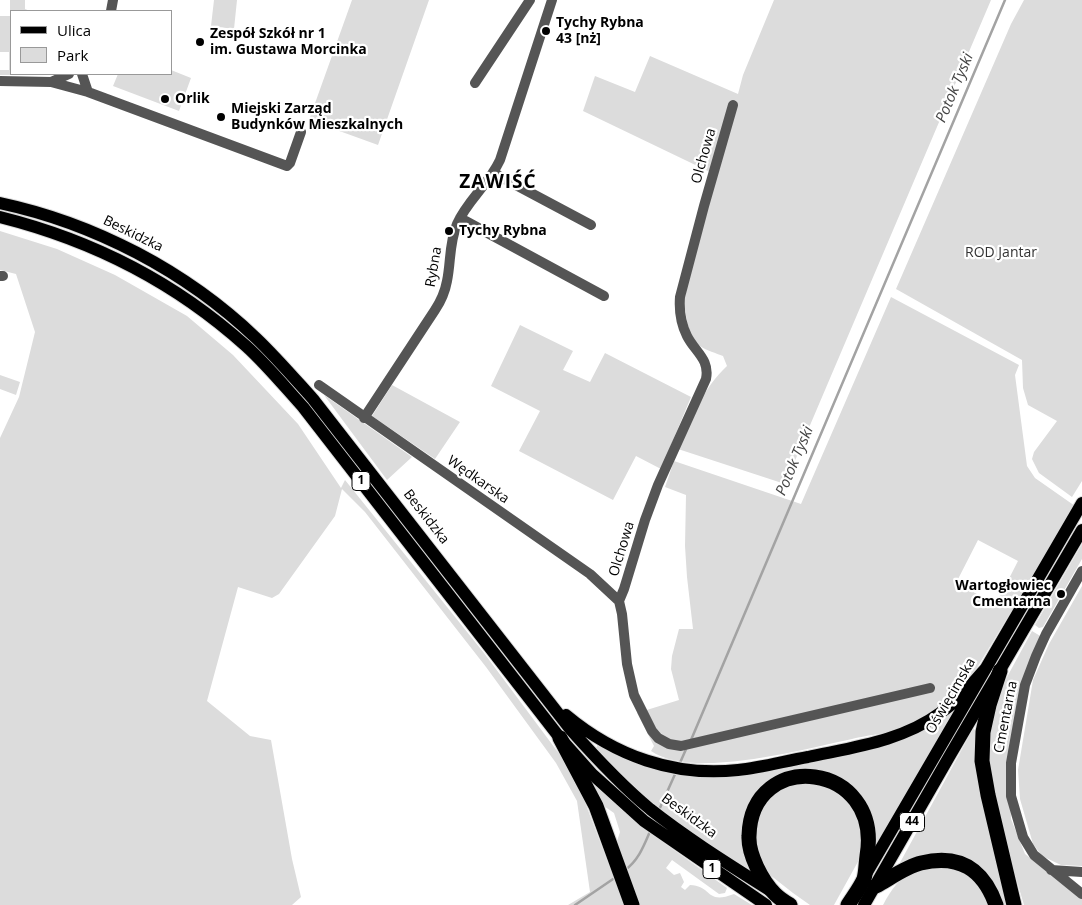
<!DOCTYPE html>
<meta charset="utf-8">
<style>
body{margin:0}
#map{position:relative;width:1082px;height:905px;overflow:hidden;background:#fff;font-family:"Open Sans",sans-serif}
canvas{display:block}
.legend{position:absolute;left:10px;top:10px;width:162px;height:65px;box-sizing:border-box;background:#fff;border:1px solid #999;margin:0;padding:6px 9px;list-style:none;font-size:15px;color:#000}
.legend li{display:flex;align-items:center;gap:10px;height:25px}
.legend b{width:25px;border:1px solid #999}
</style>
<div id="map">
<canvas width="1082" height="905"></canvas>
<ul class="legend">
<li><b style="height:6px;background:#000"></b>Ulica</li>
<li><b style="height:14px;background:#dcdcdc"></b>Park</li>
</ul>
</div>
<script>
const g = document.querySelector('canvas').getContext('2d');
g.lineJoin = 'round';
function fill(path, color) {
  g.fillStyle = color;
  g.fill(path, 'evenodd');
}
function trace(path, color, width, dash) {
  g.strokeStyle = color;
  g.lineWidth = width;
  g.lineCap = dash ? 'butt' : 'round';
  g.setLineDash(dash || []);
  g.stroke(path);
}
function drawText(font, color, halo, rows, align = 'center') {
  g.font = font + ' "Open Sans",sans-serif';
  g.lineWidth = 4.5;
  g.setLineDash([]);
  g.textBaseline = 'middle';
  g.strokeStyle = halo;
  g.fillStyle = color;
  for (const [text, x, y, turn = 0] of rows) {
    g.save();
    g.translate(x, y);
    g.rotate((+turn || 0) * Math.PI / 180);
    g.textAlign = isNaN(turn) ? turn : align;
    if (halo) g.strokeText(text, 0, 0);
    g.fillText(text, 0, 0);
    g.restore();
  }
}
fill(new Path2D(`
 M 10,0 L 25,0 L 25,9 L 30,11 L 11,11 L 11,74 L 29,74 L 28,75 L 0,75 L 0,70 L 9,70 L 9,52 L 0,52 L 0,16 L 10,16 Z
 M 214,0 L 237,0 L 234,29 L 211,26 Z
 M 352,0 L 429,0 L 378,145 L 309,120 Z
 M 774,0 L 991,0 L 785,484 L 678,449 C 692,419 702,389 727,366 L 723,356 C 716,353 707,351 700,346 C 688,339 686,315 684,302 L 710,172 L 583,111 L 595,76 L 635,92 L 650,56 L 738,94 L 743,75 Z
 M 1024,0 L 1082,0 L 1082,481 L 1072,497 L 1039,473 L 1032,459 L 1034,452 L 1057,421 L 1028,405 L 1023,388 L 1022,360 L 896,289 L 1011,24 Z
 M 171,70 L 191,78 L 179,111 L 113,86 L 118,74 L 171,74 Z
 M 0,231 L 57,249 L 115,275 L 187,316 L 233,355 L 298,424 L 341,488 L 345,480 L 484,653 L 563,759 L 583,797 L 624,905 L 568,905 L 590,892 L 577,801 L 556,763 L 486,667 L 365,512 L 342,489 L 335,516 L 279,594 L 272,598 L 238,587 L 207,701 L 250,736 L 271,740 L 292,859 L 301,897 L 292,905 L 0,905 L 0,438 L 19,397 L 35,332 L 16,274 L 0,270 Z
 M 891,297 L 1019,365 L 1015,375 L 1027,466 L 1035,478 L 1075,506 L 969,681 C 951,699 931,715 908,726 C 895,733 867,735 852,739 C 804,749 692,780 651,751 L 654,746 L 637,713 L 679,700 L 671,669 L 672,656 L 679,629 L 693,629 L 687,577 L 685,546 L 686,495 L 665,487 L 674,461 L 801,504 ZM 978,540 L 1018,561 L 996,604 L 956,583 Z
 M 520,325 L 573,351 L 563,370 L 590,382 L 605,353 L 691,397 L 661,469 L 636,456 L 613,500 L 519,451 L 540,411 L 491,386 Z
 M 0,375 L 20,382 L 16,395 L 0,389 Z
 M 392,385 L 460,422 L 435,459 L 372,416 Z
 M 324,395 L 412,457 L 387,480 Z
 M 1082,544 L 1082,559 L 1043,627 L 1039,628 L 1035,625 Z
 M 1082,586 L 1082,866 L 1061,865 L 1042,856 L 1033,844 L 1020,799 L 1018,770 L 1033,680 L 1049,644 Z
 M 1032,631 L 1042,637 L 1009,749 L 1011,819 L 1025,854 L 1082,897 L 1082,905 L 1024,905 L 998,818 L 986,745 L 1000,690 Z
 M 956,708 L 874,849 L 863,800 L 803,772 L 754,801 L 756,875 L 681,825 L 623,779 L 595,750 L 598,744 L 701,776 L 889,742 Z
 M 973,729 L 978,731 L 1011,905 L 999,905 L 969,862 L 896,870 Z
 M 590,779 L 646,830 L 727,888 L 725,893 L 719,894 L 672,860 L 666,868 L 674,875 L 680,873 L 684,882 L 681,887 L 685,890 L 690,885 C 713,886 705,905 734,894 L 752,905 L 633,905 L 615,847 L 620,832 L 614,813 L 601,804 Z
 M 800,779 L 822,780 L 861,815 L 865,849 L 834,905 L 810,905 L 793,893 L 765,871 L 752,841 L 762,800 Z
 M 949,864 L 981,883 L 991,905 L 883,905 C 902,870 912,870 949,864 Z`), '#dcdcdc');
trace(new Path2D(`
 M 691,740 L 1005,0
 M 679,765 L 687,747
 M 659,810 L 676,772
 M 625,870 C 639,860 644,845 651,829
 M 575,905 L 616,877`), '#a3a3a3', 2.5);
const major = new Path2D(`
 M 0,203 C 94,223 186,271 256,338 C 276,357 294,378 313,399 L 571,730 C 596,758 621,785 650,809 C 688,839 730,865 771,891
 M 0,217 C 92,240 175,282 246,346 C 266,364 284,386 303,407 L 560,738 L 592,774 L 644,821 L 766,905
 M 566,715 C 615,756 674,777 738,770 C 761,768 785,761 808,757 C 854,747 902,741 940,713 C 958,701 972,684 986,668
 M 866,874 L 1082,503
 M 864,905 L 949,757 L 1082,530`);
const highway = new Path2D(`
 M 1000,671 L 989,705 L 983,732 L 982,761 L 988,795 L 1014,905
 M 560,738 L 596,806 L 632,905
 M 876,886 C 889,879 907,866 921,863 C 959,854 983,869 996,905
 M 790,905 C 785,902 779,898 775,894 C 762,881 748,854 749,836 C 751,747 883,761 867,856 C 866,863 866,872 864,879 C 860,888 853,897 848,905`);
trace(major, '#dbdbdb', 14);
trace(highway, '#dbdbdb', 17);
trace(new Path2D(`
 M 111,11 L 113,0
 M 82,74 L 88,92
 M 0,81 L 51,82 L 69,74
 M 51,82 L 88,92 L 287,166 L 290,163 L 301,132
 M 475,83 L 530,0
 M 733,105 L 704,206 L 680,297 C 679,310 681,324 687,336 C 695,352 710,359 706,379 L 658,485 L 645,520 L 624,589 L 619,601 L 622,614 L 627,664 L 634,695 L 652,731 L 658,738 L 669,744 L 681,746 L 930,688
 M 494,172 L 499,176 L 591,225
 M 460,218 L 604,296
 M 0,276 L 3,276
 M 319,385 L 590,574 L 619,601
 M 364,418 L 435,310 C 441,301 445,292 447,281 C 451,262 449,243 457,224 C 467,201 489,184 500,160 L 552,0
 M 1082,571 L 1046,634 L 1036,656 L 1025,685 L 1011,763 L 1011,796 L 1023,837 L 1034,855 L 1082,894
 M 1051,870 L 1082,872`), '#555', 10);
trace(major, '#000', 12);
trace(highway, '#000', 15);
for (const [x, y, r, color] of [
 [546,31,5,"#000"],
 [200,42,5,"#000"],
 [165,99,5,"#000"],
 [221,117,5,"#000"],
 [449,231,5,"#000"],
 [1061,594,5,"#000"]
]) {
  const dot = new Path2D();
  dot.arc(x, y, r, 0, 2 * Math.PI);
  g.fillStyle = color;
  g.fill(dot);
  trace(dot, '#fff', 2);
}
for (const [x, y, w] of [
 [361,481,18],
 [912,822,25],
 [712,869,18]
]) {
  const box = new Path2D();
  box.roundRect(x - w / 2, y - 9.5, w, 19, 4);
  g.fillStyle = '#fff';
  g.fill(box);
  trace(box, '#000', 1);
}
drawText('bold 12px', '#000', null, [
 ["1",361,481],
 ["44",912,822],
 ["1",712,869]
]);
drawText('bold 14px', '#000', '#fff', [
 ["Tychy Rybna",556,23],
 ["43 [nż]",556,39],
 ["Zespół Szkół nr 1",210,34],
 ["im. Gustawa Morcinka",210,50],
 ["Orlik",175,99],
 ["Miejski Zarząd",231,109],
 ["Budynków Mieszkalnych",231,125],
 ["Tychy Rybna",459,231],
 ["Wartogłowiec",1051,586,"right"],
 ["Cmentarna",1051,602,"right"]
], 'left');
drawText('14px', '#000', '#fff', [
 ["Olchowa",704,156,-74],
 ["Beskidzka",133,234,26],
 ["Rybna",434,267,-80],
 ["Wędkarska",478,480,35],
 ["Beskidzka",426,517,52],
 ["Olchowa",622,549,-73],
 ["Oświęcimska",951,696,-60],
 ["Cmentarna",1006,717,-79],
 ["Beskidzka",689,816,36]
]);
drawText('14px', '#333', '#fff', [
 ["ROD Jantar",1001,253]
]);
drawText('italic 15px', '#444', '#fff', [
 ["Potok Tyski",955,88,-67],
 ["Potok Tyski",795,461,-67]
]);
g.letterSpacing = '1px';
drawText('bold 19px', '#000', '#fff', [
 ["ZAWIŚĆ",498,183]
]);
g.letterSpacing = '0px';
</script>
